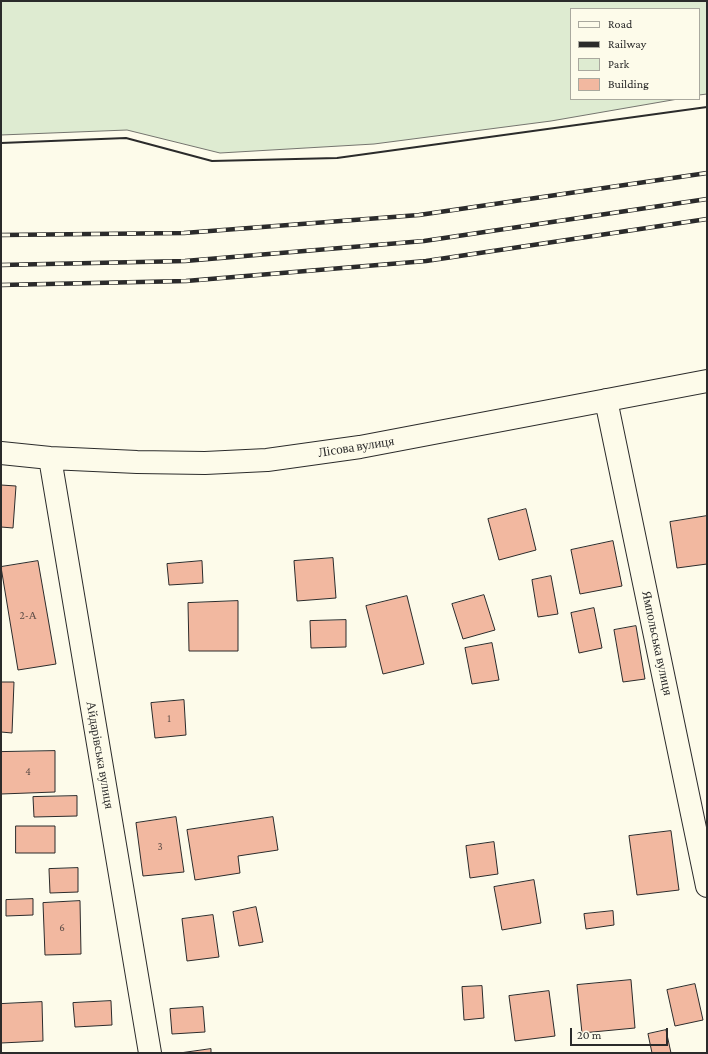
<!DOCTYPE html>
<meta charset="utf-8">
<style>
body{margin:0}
#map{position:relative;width:708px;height:1054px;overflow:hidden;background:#fdfbea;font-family:"Crimson Pro",serif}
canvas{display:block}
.frame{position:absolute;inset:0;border:2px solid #2b2b2b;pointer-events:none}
.legend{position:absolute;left:570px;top:8px;width:130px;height:92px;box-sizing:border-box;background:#fdfbea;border:1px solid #a9a89e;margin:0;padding:5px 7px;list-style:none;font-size:12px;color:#2b2b2b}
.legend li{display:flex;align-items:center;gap:8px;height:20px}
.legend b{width:20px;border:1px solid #a9a89e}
.scale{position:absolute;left:570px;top:1028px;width:98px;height:18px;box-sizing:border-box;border:2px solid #2b2b2b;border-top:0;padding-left:5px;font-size:12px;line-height:14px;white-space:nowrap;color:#2b2b2b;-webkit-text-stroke:3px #fdfbea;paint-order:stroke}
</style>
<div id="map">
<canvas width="708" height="1054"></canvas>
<div class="frame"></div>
<ul class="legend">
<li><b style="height:5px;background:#fdfbea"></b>Road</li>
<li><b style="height:5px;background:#2b2b2b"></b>Railway</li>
<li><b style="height:11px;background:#deebd1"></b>Park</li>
<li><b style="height:11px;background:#f2b8a0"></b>Building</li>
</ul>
<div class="scale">20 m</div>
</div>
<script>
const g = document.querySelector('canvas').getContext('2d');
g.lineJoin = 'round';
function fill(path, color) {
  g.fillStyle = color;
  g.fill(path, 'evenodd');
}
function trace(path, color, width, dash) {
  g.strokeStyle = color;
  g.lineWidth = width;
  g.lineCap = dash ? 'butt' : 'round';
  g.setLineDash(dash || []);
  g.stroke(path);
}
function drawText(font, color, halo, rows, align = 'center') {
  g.font = font + ' "Crimson Pro",serif';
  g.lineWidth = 3;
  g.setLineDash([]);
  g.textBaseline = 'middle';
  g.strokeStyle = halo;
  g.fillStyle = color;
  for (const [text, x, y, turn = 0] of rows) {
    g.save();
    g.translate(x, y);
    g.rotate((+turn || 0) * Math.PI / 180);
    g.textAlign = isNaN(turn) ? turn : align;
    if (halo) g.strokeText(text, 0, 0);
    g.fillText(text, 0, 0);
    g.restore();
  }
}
const green = new Path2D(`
 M 1,1 L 707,1 L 707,94 L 699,95 L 699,9 L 571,9 L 571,99 L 678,99 L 551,121 L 374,144 L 220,153 L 127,130 L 1,135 Z`);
fill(green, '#deebd1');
trace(green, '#74746e', 1);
const building = new Path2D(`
 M 1,485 L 16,486 L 13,528 L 1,527 Z
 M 526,509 L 536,550 L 499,560 L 488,519 Z
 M 707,516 L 707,564 L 677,568 L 670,522 Z
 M 613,541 L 622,586 L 580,594 L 571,550 Z
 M 333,558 L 336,598 L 297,601 L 294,561 Z
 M 38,561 L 56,664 L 18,670 L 1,567 Z
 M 202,561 L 203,583 L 169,585 L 167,564 Z
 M 551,576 L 558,614 L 538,617 L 532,580 Z
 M 484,595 L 495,630 L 463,639 L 452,604 Z
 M 407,596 L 424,664 L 383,674 L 366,606 Z
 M 238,601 L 238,651 L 189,651 L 188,603 Z
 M 594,608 L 602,648 L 579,653 L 571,613 Z
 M 346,620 L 346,647 L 311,648 L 310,621 Z
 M 636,626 L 645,679 L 623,682 L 614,630 Z
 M 492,643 L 499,680 L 472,684 L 465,648 Z
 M 1,682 L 14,682 L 12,733 L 1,732 Z
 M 184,700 L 186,735 L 155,738 L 151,703 Z
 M 55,751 L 55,792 L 1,794 L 1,752 Z
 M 77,796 L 77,816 L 34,817 L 33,797 Z
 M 176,817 L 184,872 L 143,876 L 136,823 Z
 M 273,817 L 278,850 L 238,856 L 240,873 L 195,880 L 187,830 Z
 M 16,826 L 55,826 L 55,853 L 16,853 Z
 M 671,831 L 679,890 L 637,895 L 629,836 Z
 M 494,842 L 498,874 L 470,878 L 466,846 Z
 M 78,868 L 78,892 L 50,893 L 49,869 Z
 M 534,880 L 541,923 L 502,930 L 494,887 Z
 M 33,899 L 33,915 L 6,916 L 6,900 Z
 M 80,901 L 81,954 L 45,955 L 43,903 Z
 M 256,907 L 263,942 L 239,946 L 233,912 Z
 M 613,911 L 614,925 L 586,929 L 584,914 Z
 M 213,915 L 219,957 L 187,961 L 182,919 Z
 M 631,980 L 635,1028 L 582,1033 L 577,985 Z
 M 695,984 L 703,1020 L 675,1026 L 667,990 Z
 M 482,986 L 484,1018 L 464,1020 L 462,987 Z
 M 549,991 L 555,1036 L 515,1041 L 509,996 Z
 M 111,1001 L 112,1025 L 75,1027 L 73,1003 Z
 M 42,1002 L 43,1041 L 1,1043 L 1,1004 Z
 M 203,1007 L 205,1032 L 172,1034 L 170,1009 Z
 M 666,1030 L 671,1053 L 652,1053 L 648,1034 Z
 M 211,1049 L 211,1053 L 180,1053 Z`);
fill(building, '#f2b8a0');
trace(building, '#2b2b2b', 1);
const minor = new Path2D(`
 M 606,400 L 707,886
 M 1,453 L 50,458 L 137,462 L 205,463 L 267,460 L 360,447 L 707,381
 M 50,458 L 150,1053`);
trace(minor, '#2b2b2b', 24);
trace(minor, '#fdfbea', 22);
const rail = new Path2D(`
 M 1,235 L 184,233 L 419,215 L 707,173
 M 1,265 L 185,261 L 424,241 L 707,199
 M 1,285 L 186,281 L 426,261 L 707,219`);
trace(rail, '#2b2b2b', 4.5);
trace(rail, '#fdfbea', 3, [9]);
trace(new Path2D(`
 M 1,143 L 126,138 L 212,161 L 337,158 L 707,107`), '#2b2b2b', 2);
drawText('11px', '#5d4e48', null, [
 ["2-А",28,616],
 ["1",169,719],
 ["4",28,772],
 ["3",160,847],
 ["6",62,928]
]);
drawText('13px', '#2b2b2b', '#fdfbea', [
 ["Лісова вулиця",356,447,-9],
 ["Ямпольська вулиця",657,643,78],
 ["Айдарівська вулиця",100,755,80]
]);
</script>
